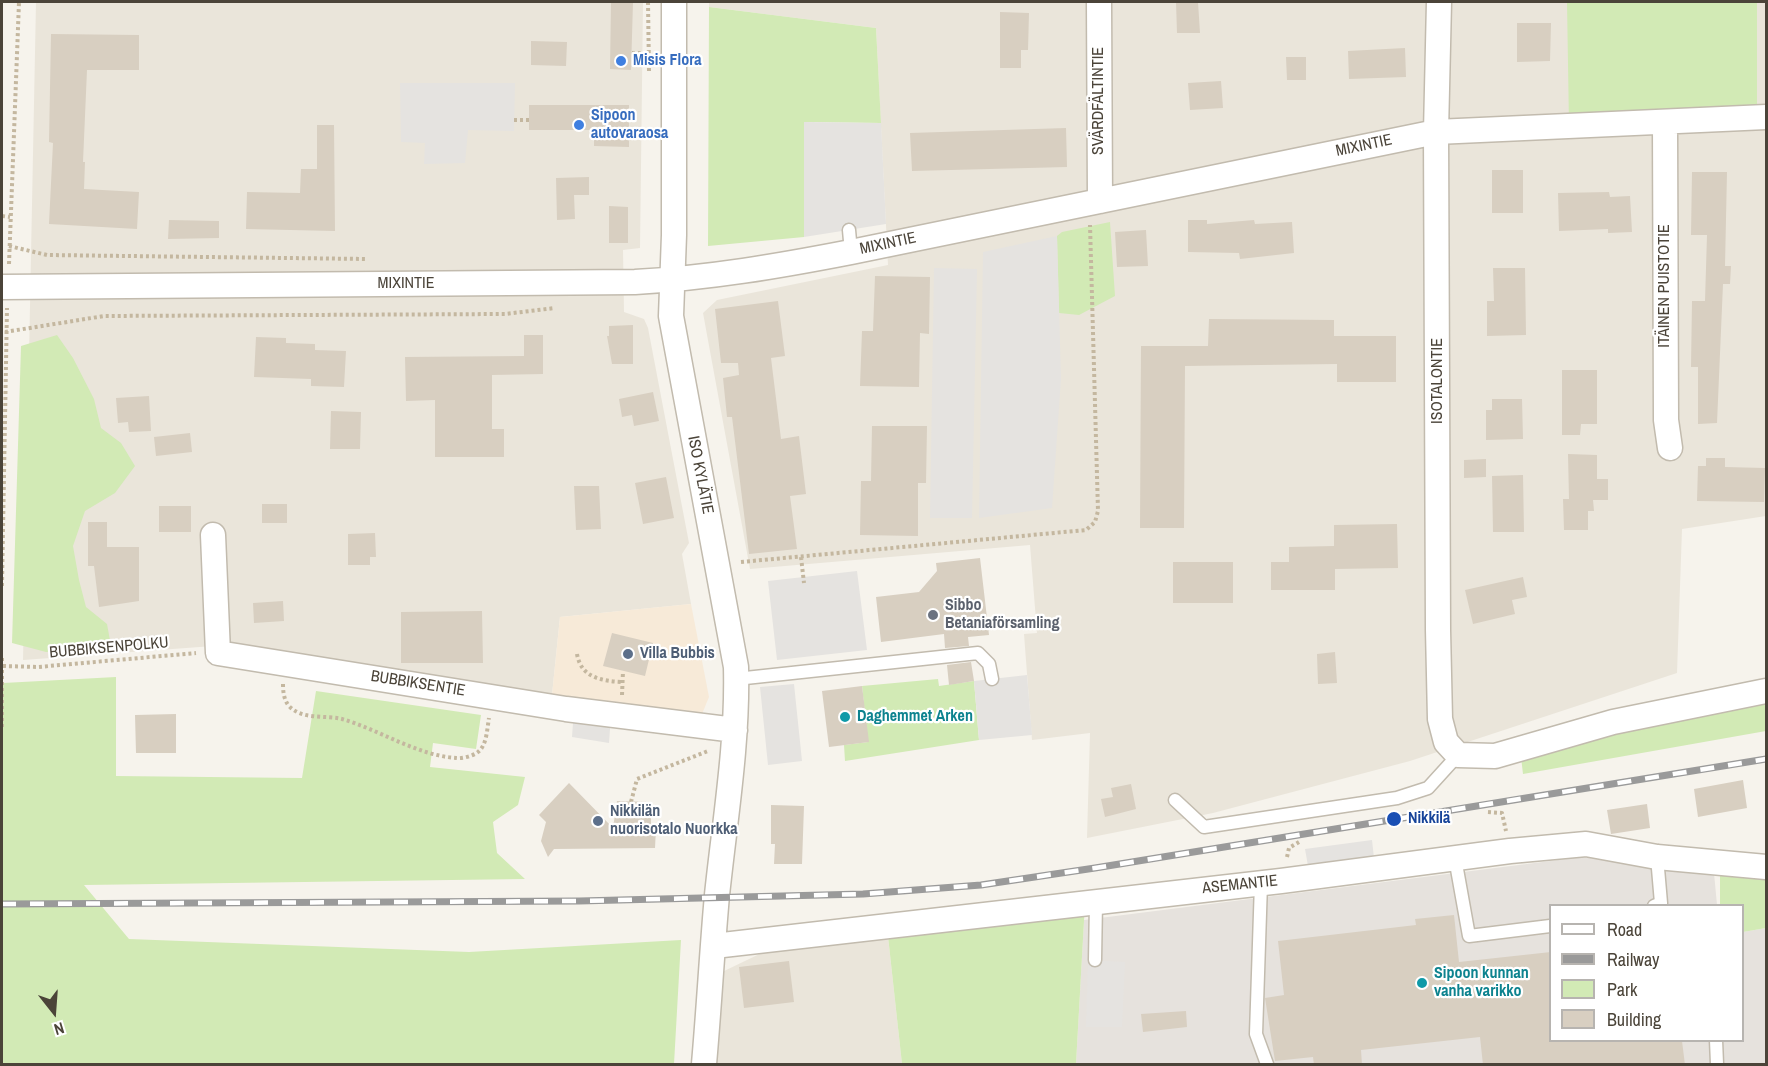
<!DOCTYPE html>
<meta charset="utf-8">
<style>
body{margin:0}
#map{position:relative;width:1768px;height:1066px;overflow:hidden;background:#f6f3ec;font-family:"Archivo Narrow",sans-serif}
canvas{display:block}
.frame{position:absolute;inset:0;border:3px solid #4b4439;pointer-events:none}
.legend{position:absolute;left:1549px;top:904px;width:195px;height:138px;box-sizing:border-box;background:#fff;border:2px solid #b7b4b0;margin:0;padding:8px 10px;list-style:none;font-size:18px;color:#4b4439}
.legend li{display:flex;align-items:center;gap:12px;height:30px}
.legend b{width:30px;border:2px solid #b7b4b0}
.north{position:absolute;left:24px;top:982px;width:60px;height:60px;-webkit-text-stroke:4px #fff;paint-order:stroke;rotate:163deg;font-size:16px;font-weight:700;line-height:24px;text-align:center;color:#4b4439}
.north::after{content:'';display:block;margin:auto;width:21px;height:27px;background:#4b4439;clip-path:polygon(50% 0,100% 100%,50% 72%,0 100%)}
</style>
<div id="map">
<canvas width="1768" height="1066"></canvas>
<div class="frame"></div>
<ul class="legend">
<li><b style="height:8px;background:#fff"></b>Road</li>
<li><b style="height:8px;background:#9a9a9a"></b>Railway</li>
<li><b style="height:16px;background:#d2eab5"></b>Park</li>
<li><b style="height:16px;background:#d8cfc1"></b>Building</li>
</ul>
<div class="north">N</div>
</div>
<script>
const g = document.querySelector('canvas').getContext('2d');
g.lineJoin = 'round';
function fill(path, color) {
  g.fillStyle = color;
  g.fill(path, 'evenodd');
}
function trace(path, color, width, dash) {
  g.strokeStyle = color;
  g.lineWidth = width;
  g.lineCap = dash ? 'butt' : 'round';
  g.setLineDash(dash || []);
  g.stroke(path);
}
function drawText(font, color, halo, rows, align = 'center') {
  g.font = font + ' "Archivo Narrow",sans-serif';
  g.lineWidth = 4.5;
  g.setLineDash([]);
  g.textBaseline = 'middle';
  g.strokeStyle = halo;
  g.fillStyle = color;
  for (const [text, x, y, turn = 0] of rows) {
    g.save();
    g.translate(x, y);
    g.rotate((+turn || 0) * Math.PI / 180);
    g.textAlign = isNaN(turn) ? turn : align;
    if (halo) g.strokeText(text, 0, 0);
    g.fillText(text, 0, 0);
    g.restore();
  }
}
fill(new Path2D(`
 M 36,2 L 643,2 L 640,248 L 623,250 L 624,312 L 644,319 L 648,328 L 689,543 L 682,554 L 691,604 L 560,617 L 552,695 L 227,645 L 23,660 Z
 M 709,2 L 1766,2 L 1766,516 L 1682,529 L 1677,673 L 1410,761 L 1213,813 L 1087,838 L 1090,733 L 1032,740 L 1024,634 L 1037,633 L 1030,545 L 750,569 L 703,313 L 717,300 L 888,265 L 876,28 L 709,7 Z
 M 887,927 L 902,1064 L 708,1064 L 720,973 L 772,948 Z`), '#eae5da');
fill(new Path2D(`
 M 691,604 L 709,697 L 702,714 L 552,695 L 560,617 Z`), '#f7ead8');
fill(new Path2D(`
 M 1582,857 L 1714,873 L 1717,905 L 1550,906 L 1550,1040 L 1742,1040 L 1743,932 L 1766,928 L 1766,1064 L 1076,1064 L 1084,920 Z`), '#e6e2dd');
fill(new Path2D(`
 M 1567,2 L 1757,2 L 1757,117 L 1569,126 Z
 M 709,7 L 876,28 L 881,123 L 804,122 L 804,237 L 708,246 Z
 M 1110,222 L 1115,296 L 1079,315 L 1059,313 L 1057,236 L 1062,232 Z
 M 57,335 L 73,358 L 94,399 L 101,428 L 121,443 L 135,466 L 115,493 L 85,511 L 73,546 L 79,580 L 86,607 L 107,624 L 111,646 L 46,652 L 12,643 L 21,346 Z
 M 116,677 L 116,776 L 302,778 L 316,691 L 481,715 L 476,749 L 433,743 L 430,767 L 525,777 L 518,805 L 493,822 L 497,853 L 525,879 L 84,885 L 129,939 L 469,952 L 681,940 L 674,1064 L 2,1064 L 3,683 Z
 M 938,679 L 939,686 L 974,681 L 979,740 L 845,761 L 844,745 L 868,742 L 862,686 Z
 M 1766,700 L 1766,731 L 1523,774 L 1521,757 L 1618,727 Z
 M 1720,861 L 1766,867 L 1766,928 L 1743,932 L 1742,906 L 1720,905 Z
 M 1085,903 L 1076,1064 L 902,1064 L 887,927 Z`), '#d2eab5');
fill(new Path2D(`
 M 400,83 L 515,83 L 514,131 L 468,130 L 465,163 L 424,164 L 425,143 L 401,142 Z
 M 804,122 L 881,123 L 886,224 L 804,237 Z
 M 1057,236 L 1061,379 L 1052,508 L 979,518 L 983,252 Z
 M 934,268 L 977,269 L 972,518 L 930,518 Z
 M 857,571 L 867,650 L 777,660 L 768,581 Z
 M 1027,675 L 1032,735 L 979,740 L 974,681 Z
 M 794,684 L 802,761 L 768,765 L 760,687 Z
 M 574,710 L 611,715 L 609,743 L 572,737 Z
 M 1372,840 L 1374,858 L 1308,866 L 1305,849 Z
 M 1088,960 L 1125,962 L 1122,1027 L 1086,1027 Z`), '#e5e3e0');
fill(new Path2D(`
 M 611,2 L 633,2 L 631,70 L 610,69 Z
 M 1176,2 L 1198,2 L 1200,33 L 1177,33 Z
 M 1000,12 L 1029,13 L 1028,50 L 1021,50 L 1021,68 L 1000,68 Z
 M 1517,23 L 1551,23 L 1550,61 L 1517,62 Z
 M 51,34 L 139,35 L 139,70 L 87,70 L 83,162 L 85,162 L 84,189 L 139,192 L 137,229 L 49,224 L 53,143 L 49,142 Z
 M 531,41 L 567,42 L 566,66 L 531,65 Z
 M 1405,48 L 1406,77 L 1349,79 L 1348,51 Z
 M 1286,57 L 1306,57 L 1306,80 L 1287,80 Z
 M 1221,81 L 1223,108 L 1190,110 L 1188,83 Z
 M 529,105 L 629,105 L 629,147 L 594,146 L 594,130 L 529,130 Z
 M 317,125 L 334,125 L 335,231 L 246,229 L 247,192 L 300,193 L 301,169 L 317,169 Z
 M 1066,128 L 1067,167 L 912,171 L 910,133 Z
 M 1492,170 L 1523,170 L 1523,213 L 1492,213 Z
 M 1692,172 L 1727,172 L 1725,266 L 1731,266 L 1730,284 L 1723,284 L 1717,423 L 1698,424 L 1698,367 L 1691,367 L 1692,301 L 1705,301 L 1707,235 L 1691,235 Z
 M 589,177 L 589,195 L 574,195 L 575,219 L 557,220 L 556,178 Z
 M 1609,192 L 1610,197 L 1630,196 L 1632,232 L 1608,233 L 1608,229 L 1559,231 L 1558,193 Z
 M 609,206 L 628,207 L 628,243 L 609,243 Z
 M 169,220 L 219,221 L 219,238 L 168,239 Z
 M 1188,220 L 1207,220 L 1207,224 L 1254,220 L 1255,224 L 1292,222 L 1294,253 L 1240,259 L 1239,253 L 1188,252 Z
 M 1146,230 L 1148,266 L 1117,267 L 1115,232 Z
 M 1493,268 L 1525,268 L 1526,335 L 1487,336 L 1487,301 L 1494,301 Z
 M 875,276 L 930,277 L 929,334 L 920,333 L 919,387 L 860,386 L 862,331 L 873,331 Z
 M 778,301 L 785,356 L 771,358 L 781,439 L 799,436 L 806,494 L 790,496 L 797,549 L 749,554 L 732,417 L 727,417 L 723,378 L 739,375 L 738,363 L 721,363 L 715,309 Z
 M 1209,319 L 1334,320 L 1334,336 L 1396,336 L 1396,382 L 1337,382 L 1337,364 L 1185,366 L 1184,528 L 1140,528 L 1141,346 L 1208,346 Z
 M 633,325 L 633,364 L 612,364 L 607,336 L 609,336 L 609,326 Z
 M 524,335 L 543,335 L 543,374 L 492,375 L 492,429 L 504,429 L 504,457 L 435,457 L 435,400 L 406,401 L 405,357 L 524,356 Z
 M 256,337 L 286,338 L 286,343 L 315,344 L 315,350 L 346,351 L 344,387 L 311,386 L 311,379 L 254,377 Z
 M 1562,370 L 1597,370 L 1597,424 L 1581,424 L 1580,435 L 1562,435 Z
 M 653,392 L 659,421 L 634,426 L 632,415 L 622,417 L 619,399 Z
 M 149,396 L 151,431 L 129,432 L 128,422 L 118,423 L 116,398 Z
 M 1492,399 L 1522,399 L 1523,439 L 1486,440 L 1486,410 L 1492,410 Z
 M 331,411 L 361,412 L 360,449 L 330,449 Z
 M 872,426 L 927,426 L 926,483 L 918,483 L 918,536 L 860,535 L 861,481 L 871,481 Z
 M 190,433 L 192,452 L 156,456 L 154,437 Z
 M 1568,454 L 1597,455 L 1597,479 L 1608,479 L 1608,500 L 1593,500 L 1594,511 L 1588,511 L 1588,530 L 1564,530 L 1563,499 L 1569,499 Z
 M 1706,458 L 1725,458 L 1725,467 L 1765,468 L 1764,502 L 1697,501 L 1698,466 L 1706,466 Z
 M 1486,459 L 1486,477 L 1464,478 L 1464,460 Z
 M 1523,475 L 1524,532 L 1493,532 L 1492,476 Z
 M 666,477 L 674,518 L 643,524 L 635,483 Z
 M 574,486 L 599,486 L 601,529 L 576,530 Z
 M 262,504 L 287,504 L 287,523 L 262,523 Z
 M 159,506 L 191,506 L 191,532 L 159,532 Z
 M 88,522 L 107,522 L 107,547 L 139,547 L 139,601 L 99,607 L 94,566 L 88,566 Z
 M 1397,524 L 1398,568 L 1335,569 L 1335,590 L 1271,590 L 1271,562 L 1289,562 L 1289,547 L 1334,546 L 1334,525 Z
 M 375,533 L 376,557 L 370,557 L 370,565 L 348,565 L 348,534 Z
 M 980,558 L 989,635 L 968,637 L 969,646 L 945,648 L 944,634 L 881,642 L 876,597 L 919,592 L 937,571 L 936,563 Z
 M 1173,562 L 1233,562 L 1233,603 L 1173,603 Z
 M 1523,577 L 1527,597 L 1512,600 L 1515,614 L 1473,624 L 1465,590 Z
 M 283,601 L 284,621 L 254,623 L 253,603 Z
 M 482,611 L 483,663 L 401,663 L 401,612 Z
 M 612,633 L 653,643 L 645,676 L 603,666 Z
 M 1335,652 L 1337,683 L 1318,684 L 1317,654 Z
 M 971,662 L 974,681 L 949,685 L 947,665 Z
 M 862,686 L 869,742 L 829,747 L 822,691 Z
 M 176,714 L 176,753 L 136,753 L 135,715 Z
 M 1743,780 L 1747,808 L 1698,817 L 1694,789 Z
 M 569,783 L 613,828 L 617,801 L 651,802 L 651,827 L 656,828 L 655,848 L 554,849 L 548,857 L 541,841 L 546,822 L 539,815 Z
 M 1131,784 L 1136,809 L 1105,817 L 1101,799 L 1113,797 L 1111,788 Z
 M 1647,804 L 1650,828 L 1611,834 L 1607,810 Z
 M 771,805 L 804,806 L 802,864 L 774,864 L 775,844 L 771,844 Z
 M 1454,915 L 1459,962 L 1551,952 L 1551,1041 L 1682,1041 L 1685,1065 L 1483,1065 L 1480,1037 L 1361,1050 L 1362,1065 L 1314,1065 L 1313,1057 L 1275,1061 L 1265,998 L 1284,995 L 1278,941 L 1416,925 L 1415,919 Z
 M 789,961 L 794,1002 L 744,1008 L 739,967 Z
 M 1186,1011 L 1187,1027 L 1143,1032 L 1141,1014 Z`), '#d8cfc1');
const service = new Path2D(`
 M 849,230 L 851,252
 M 736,679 L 978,653 L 989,664 L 992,679
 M 1175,800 L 1204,827 L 1397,798 L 1428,788 L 1458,755
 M 1455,858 L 1469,936 L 1550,926
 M 1261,883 L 1256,1034 L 1267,1064
 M 1654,906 L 1661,903 L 1657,857
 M 1095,960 L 1096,902
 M 1716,1040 L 1717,1064`);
const minor = new Path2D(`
 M 674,2 L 674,235 L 671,316 L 736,667 C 738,743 725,819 717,895 C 712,951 709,1008 704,1064
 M 1099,2 L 1100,201
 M 1439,2 L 1436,132 L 1438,630 L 1440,719 L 1446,742 L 1458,755 L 1495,756 L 1613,722 L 1766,691
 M 1665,123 L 1666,420 L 1670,448
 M 2,287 L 635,282 C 709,278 779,266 851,252 L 1436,132 L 1766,117
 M 213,535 L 218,653 L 566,709 L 735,730
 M 714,946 L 1281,881 L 1510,851 L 1586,844 L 1657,857 L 1766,867`);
trace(service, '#c2bbae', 15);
trace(minor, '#c2bbae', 27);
trace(new Path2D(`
 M 648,2 L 649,71
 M 632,53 L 648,53
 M 514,120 L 529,120
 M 2,216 L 10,217
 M 9,246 L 47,255 L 367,259
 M 9,264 L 19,2
 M 5,332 L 104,316 L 505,314 L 555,308
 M 801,557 L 804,583
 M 741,562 L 1086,530 L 1095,522 L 1098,511 L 1090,225
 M 2,586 L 7,308
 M 577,654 C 581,678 602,681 623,682
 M 2,658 L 2,728
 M 3,666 L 38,667 L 196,653
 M 283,684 C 283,692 284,700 289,706 C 302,720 325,715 342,719 C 380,730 416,755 456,758 C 461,759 473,756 478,752 C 487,745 487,729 489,718
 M 622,695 L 623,671
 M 631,802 L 637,779 L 708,751
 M 1488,812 L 1502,813 L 1506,831
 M 1287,857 L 1289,848 L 1299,842`), '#c4b79f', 4, [3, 3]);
trace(service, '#fff', 12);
trace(minor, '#fff', 24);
const rail = new Path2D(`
 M 2,904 L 579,901 L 863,894 L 981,885 L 1095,868 L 1766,759`);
trace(rail, '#9a9a9a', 7);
trace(rail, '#fff', 4.5, [14]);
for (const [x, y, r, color] of [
 [621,61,6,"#3f7fe0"],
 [579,125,6,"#3f7fe0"],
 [933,615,6,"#6b7280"],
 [628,654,6,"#5c6f8a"],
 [845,717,6,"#0f9aa8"],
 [1394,819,8,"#1a4fb4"],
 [598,821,6,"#5c6f8a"],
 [1422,983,6,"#0f9aa8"]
]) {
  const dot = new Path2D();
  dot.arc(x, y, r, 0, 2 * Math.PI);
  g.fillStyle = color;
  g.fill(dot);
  trace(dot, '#fff', 2);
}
drawText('bold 16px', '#366cbe', '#fff', [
 ["Misis Flora",633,61],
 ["Sipoon",591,116],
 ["autovaraosa",591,134]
], 'left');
drawText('16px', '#4b4439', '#fff', [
 ["SVÄRDFÄLTINTIE",1099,101,-90],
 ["MIXINTIE",1364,146,-12],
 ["MIXINTIE",888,244,-12],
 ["MIXINTIE",406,284],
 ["ITÄINEN PUISTOTIE",1665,286,-90],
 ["ISOTALONTIE",1438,381,-90],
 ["ISO KYLÄTIE",700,475,79],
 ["BUBBIKSENPOLKU",109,648,-5],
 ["BUBBIKSENTIE",418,684,9],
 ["ASEMANTIE",1240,885,-6]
]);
drawText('bold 16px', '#5b616d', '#fff', [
 ["Sibbo",945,606],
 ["Betaniaförsamling",945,624]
], 'left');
drawText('bold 16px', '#4e5e75', '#fff', [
 ["Villa Bubbis",640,654],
 ["Nikkilän",610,812],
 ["nuorisotalo Nuorkka",610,830]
], 'left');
drawText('bold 16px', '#0d838f', '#fff', [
 ["Daghemmet Arken",857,717],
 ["Sipoon kunnan",1434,974],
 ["vanha varikko",1434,992]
], 'left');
drawText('bold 16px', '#164399', '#fff', [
 ["Nikkilä",1408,819]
], 'left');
</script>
